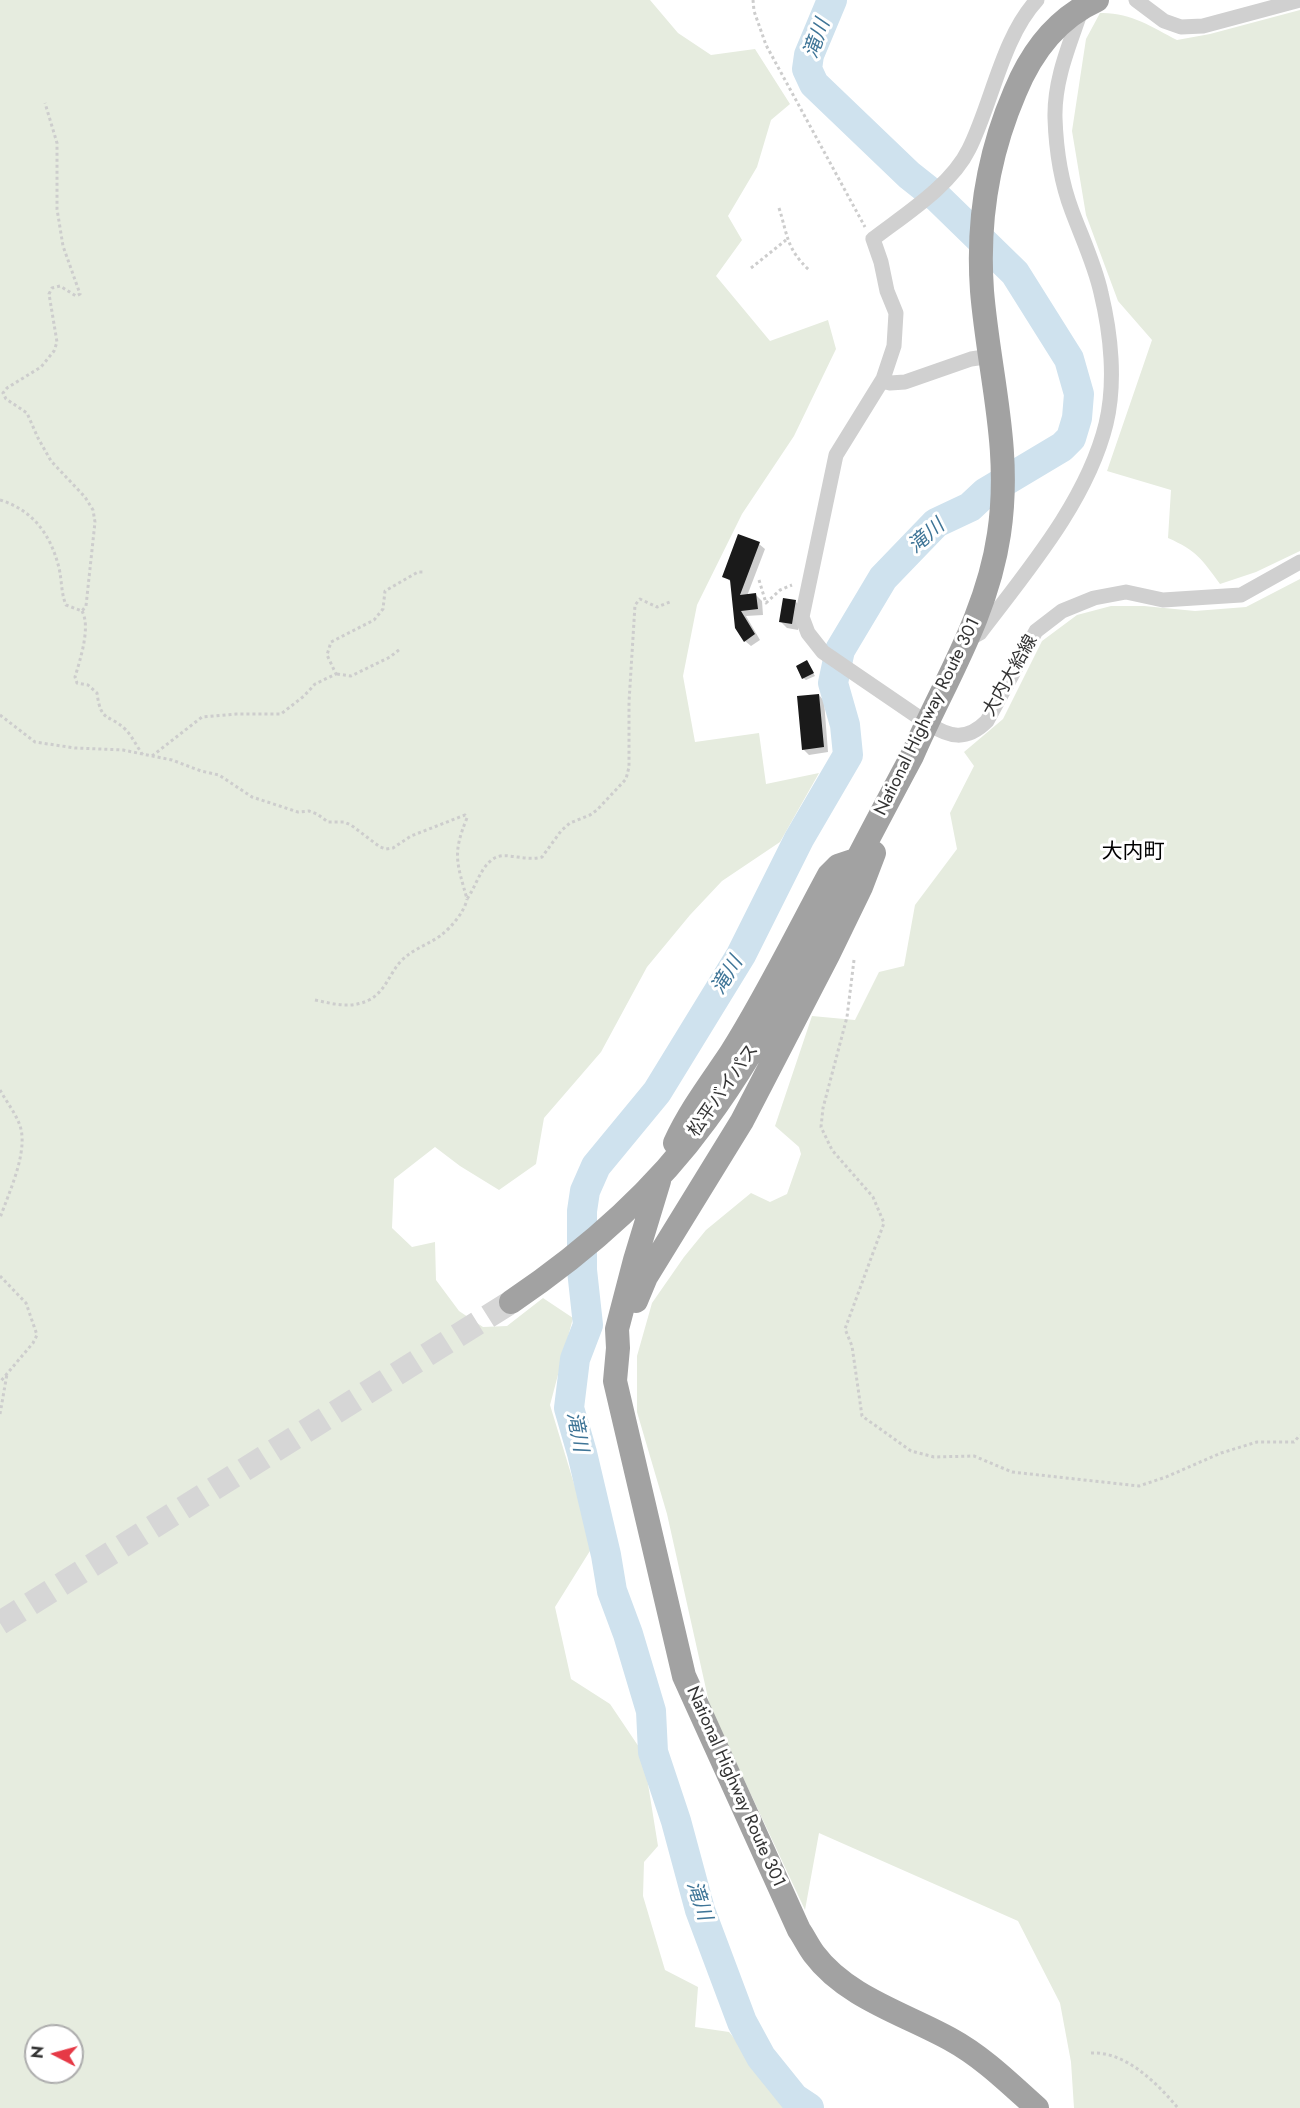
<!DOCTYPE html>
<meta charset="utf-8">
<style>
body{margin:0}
#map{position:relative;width:1300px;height:2108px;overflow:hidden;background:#fff;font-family:Jost,sans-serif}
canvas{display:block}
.north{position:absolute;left:24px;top:2024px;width:60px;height:60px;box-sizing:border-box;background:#fff;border:2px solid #adadad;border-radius:50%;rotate:276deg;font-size:16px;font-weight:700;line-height:24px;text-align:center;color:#333}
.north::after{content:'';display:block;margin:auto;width:21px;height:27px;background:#e63946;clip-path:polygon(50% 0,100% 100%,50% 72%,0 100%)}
</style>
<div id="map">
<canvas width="1300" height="2108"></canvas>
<div class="north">N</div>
</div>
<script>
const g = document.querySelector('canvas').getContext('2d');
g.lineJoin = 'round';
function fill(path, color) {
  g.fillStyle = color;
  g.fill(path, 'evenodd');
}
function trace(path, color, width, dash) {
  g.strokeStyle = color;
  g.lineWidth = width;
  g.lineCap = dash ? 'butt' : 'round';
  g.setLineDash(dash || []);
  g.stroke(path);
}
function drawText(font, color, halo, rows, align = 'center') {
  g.font = font + ' Jost,"Noto Sans JP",sans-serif';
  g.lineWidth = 6;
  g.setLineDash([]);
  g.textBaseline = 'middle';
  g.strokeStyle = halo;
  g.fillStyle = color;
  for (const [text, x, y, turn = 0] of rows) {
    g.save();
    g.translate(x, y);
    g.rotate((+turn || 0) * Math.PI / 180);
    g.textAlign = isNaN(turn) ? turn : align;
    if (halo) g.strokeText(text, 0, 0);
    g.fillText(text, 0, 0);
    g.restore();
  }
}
fill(new Path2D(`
 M 0,0 L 650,0 L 678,33 L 711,55 L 755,49 L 790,104 L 771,120 L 757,167 L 728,216 L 742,240 L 716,276 L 770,341 L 828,320 L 836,349 L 794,436 L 742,514 L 697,605 L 683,676 L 695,742 L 759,733 L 766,784 L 819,773 L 780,842 L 722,881 L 690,915 L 647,967 L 601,1052 L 544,1118 L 536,1164 L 499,1190 L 460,1166 L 435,1147 L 394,1179 L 392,1228 L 412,1247 L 435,1242 L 436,1280 L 459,1311 L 483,1327 L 507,1326 L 543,1298 L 573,1318 L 550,1405 L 593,1546 L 555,1607 L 571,1679 L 610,1704 L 643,1753 L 658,1846 L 644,1862 L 643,1896 L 665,1970 L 698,1987 L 695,2027 L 729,2032 L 773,2084 L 787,2108 L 0,2108 ZM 36,2036 L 72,2036 L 72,2072 L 36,2072 Z
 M 1300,10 L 1300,551 L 1256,572 L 1220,584 C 1201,558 1197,551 1168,538 L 1171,490 L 1107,471 L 1152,340 L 1118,301 L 1086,215 L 1072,131 L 1086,39 L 1100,13 C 1130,12 1152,27 1177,40 L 1210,34 Z
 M 1300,579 L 1300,2108 L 1074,2108 L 1071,2062 L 1060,2003 L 1018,1921 L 819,1833 L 805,1910 L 710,1707 L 667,1514 L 637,1412 L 637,1356 L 652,1303 L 684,1257 L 706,1230 L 751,1193 L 770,1202 L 787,1194 L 801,1154 L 799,1147 L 775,1126 L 812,1016 L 855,1020 L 879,972 L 904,966 L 915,905 L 957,849 L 950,813 L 974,766 L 964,752 L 1003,719 L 1042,641 L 1077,615 L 1111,606 L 1144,606 L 1195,611 L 1246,607 Z`), '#e6ecdf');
fill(new Path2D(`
 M 759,544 L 765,549 L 747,596 L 756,595 L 762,601 L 763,615 L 746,616 L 760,640 L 751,646 L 745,641 L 732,583 L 724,576 Z
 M 795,601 L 801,607 L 798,630 L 787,628 L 781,622 Z
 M 807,662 L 815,676 L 806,680 L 803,678 Z
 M 819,695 L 824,701 L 828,752 L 809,755 L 803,749 Z`), '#0003');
trace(new Path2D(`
 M 809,2108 L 794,2098 L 761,2057 L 742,2022 L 700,1910 L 676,1821 L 653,1752 L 651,1711 L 628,1634 L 612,1591 L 606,1555 L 582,1453 L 569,1408 L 575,1359 L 588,1325 L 582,1270 L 582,1211 L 585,1191 L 596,1166 L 657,1092 L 741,955 L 799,839 L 848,755 L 845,725 L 833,683 L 840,650 L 883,578 L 936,523 L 970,507 L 985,493 L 1062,447 L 1071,438 L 1077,418 L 1079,394 L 1069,359 L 1015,273 L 938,198 L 909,175 L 814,84 L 807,69 L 809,55 L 832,0`), '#cfe2ee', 30);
fill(new Path2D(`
 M 738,534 L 760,542 L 740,595 L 756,593 L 758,609 L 741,611 L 755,634 L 744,642 L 735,628 L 730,580 L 722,577 Z
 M 783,598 L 796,600 L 792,624 L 779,622 Z
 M 807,660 L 814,673 L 802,679 L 796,666 Z
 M 819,694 L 824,747 L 802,750 L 797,696 Z`), '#1a1a1a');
trace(new Path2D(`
 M 0,1623 L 511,1302`), '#d6d6d6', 24, [24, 12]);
trace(new Path2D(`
 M 753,0 L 754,11 L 766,45 L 865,227
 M 779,208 C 788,236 786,248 809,270
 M 751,268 L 786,240
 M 0,500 C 33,510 51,535 59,568 C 62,581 61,593 66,605 L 82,611 L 86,606 L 95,522 L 93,510 L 85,497 L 51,461 L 38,438 L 27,413 L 6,399 L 3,393 L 7,388 L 41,367 L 54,351 L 57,342 L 49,294 L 52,288 L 60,286 L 76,296 L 80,294 L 63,246 L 57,209 L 57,143 L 45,103
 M 759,580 L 766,603 L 780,590 L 792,585
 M 82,611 C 91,627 80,660 75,677 L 77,683 L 88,685 L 97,693 C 101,724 109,713 126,730 C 132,736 137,747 143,755
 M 337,674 L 351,676 L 390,657 L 400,649
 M 0,715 L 35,742 L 75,748 L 123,750 L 172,760 L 201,771 L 219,775 L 252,797 L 298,812 L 309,811 L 317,814 L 328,822 L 344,822 L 351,825 L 380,847 L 386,849 L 393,848 L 411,836 L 465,815 L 467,818 C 452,854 457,863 467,899 C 479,882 484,852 509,856 C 520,857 531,860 542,857 L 561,831 L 570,823 L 590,815 L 597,810 L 626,779 L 629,767 L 629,702 L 635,605 L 640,599 L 657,607 L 670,602
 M 152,756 L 202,717 L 236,714 L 281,714 L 304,696 L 315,684 L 336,674 L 327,655 L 331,642 L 374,620 L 383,609 L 385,591 L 418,572 L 424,572
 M 854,960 L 847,1017 L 823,1108 L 821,1127 L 832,1150 L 873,1197 L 884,1223 L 845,1329 L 852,1346 L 862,1416 L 911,1451 L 934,1457 L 974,1456 L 1012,1472 L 1139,1486 L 1166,1477 L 1221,1453 L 1257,1442 L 1294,1442 L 1300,1435
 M 315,1000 C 334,1004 351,1009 369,1000 C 386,991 389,974 401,961 C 413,949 427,945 440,936 C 451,928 465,911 467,899
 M 0,1090 C 6,1101 14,1111 19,1123 C 30,1149 9,1192 0,1218
 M 0,1276 L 26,1303 L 37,1335 L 33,1343 L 0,1382
 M 0,1414 L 7,1374
 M 1091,2053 C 1125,2051 1157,2083 1178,2108`), '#cdcdcd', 3, [3, 3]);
trace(new Path2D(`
 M 1037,0 C 1002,38 992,103 969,149 C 951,186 904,215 873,239 L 881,262 L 887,291 L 896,313 L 894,346 L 883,379 L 836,455 L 802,617 L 808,633 L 823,652 L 927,723 C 949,737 966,742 987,721 L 1036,631 L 1062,611 L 1094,598 L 1126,592 L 1163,600 L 1241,595 L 1300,562
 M 1136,0 L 1164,21 L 1181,27 L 1203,26 L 1300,0
 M 882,381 L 890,383 L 905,382 L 971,359 L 991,356
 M 971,638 L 980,633 C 1027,571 1087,501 1106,424 C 1116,383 1111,334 1101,293 C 1095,265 1082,238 1072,211 C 1061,182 1056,149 1055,118 C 1054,79 1070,44 1082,8`), '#d0d0d0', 15);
trace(new Path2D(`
 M 675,1143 C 690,1110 711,1083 731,1053 C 767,996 797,934 829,875 L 838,866 L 856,860
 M 659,1181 L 635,1260 L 617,1329 L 618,1348 L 615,1381 L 684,1676 L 799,1930 C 804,1937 808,1946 814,1954 C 846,1997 905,2014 950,2039 C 983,2057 1009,2083 1037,2108
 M 636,1301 L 646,1277 L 742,1121 L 828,955 L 861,887 L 874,853
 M 511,1302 C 585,1252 653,1193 706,1120 C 738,1077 764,1031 790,985 C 832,909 871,832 912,756 C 944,682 987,616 999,534 C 1012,448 989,375 982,291 C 977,221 987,157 1015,92 C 1031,53 1057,18 1097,0`), '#a2a2a2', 24);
drawText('18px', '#333', '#fff', [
 ["大内大給線",1011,676,-60],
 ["National Highway Route 301",928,717,-64],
 ["松平バイパス",724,1091,-55],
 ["National Highway Route 301",735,1787,66]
]);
drawText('italic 20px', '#3f7597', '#fff', [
 ["滝川",818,39,-70],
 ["滝川",927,537,-41],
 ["滝川",728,976,-59],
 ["滝川",576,1432,79],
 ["滝川",698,1901,72]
]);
drawText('21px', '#000', '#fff', [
 ["大内町",1133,853]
]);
</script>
